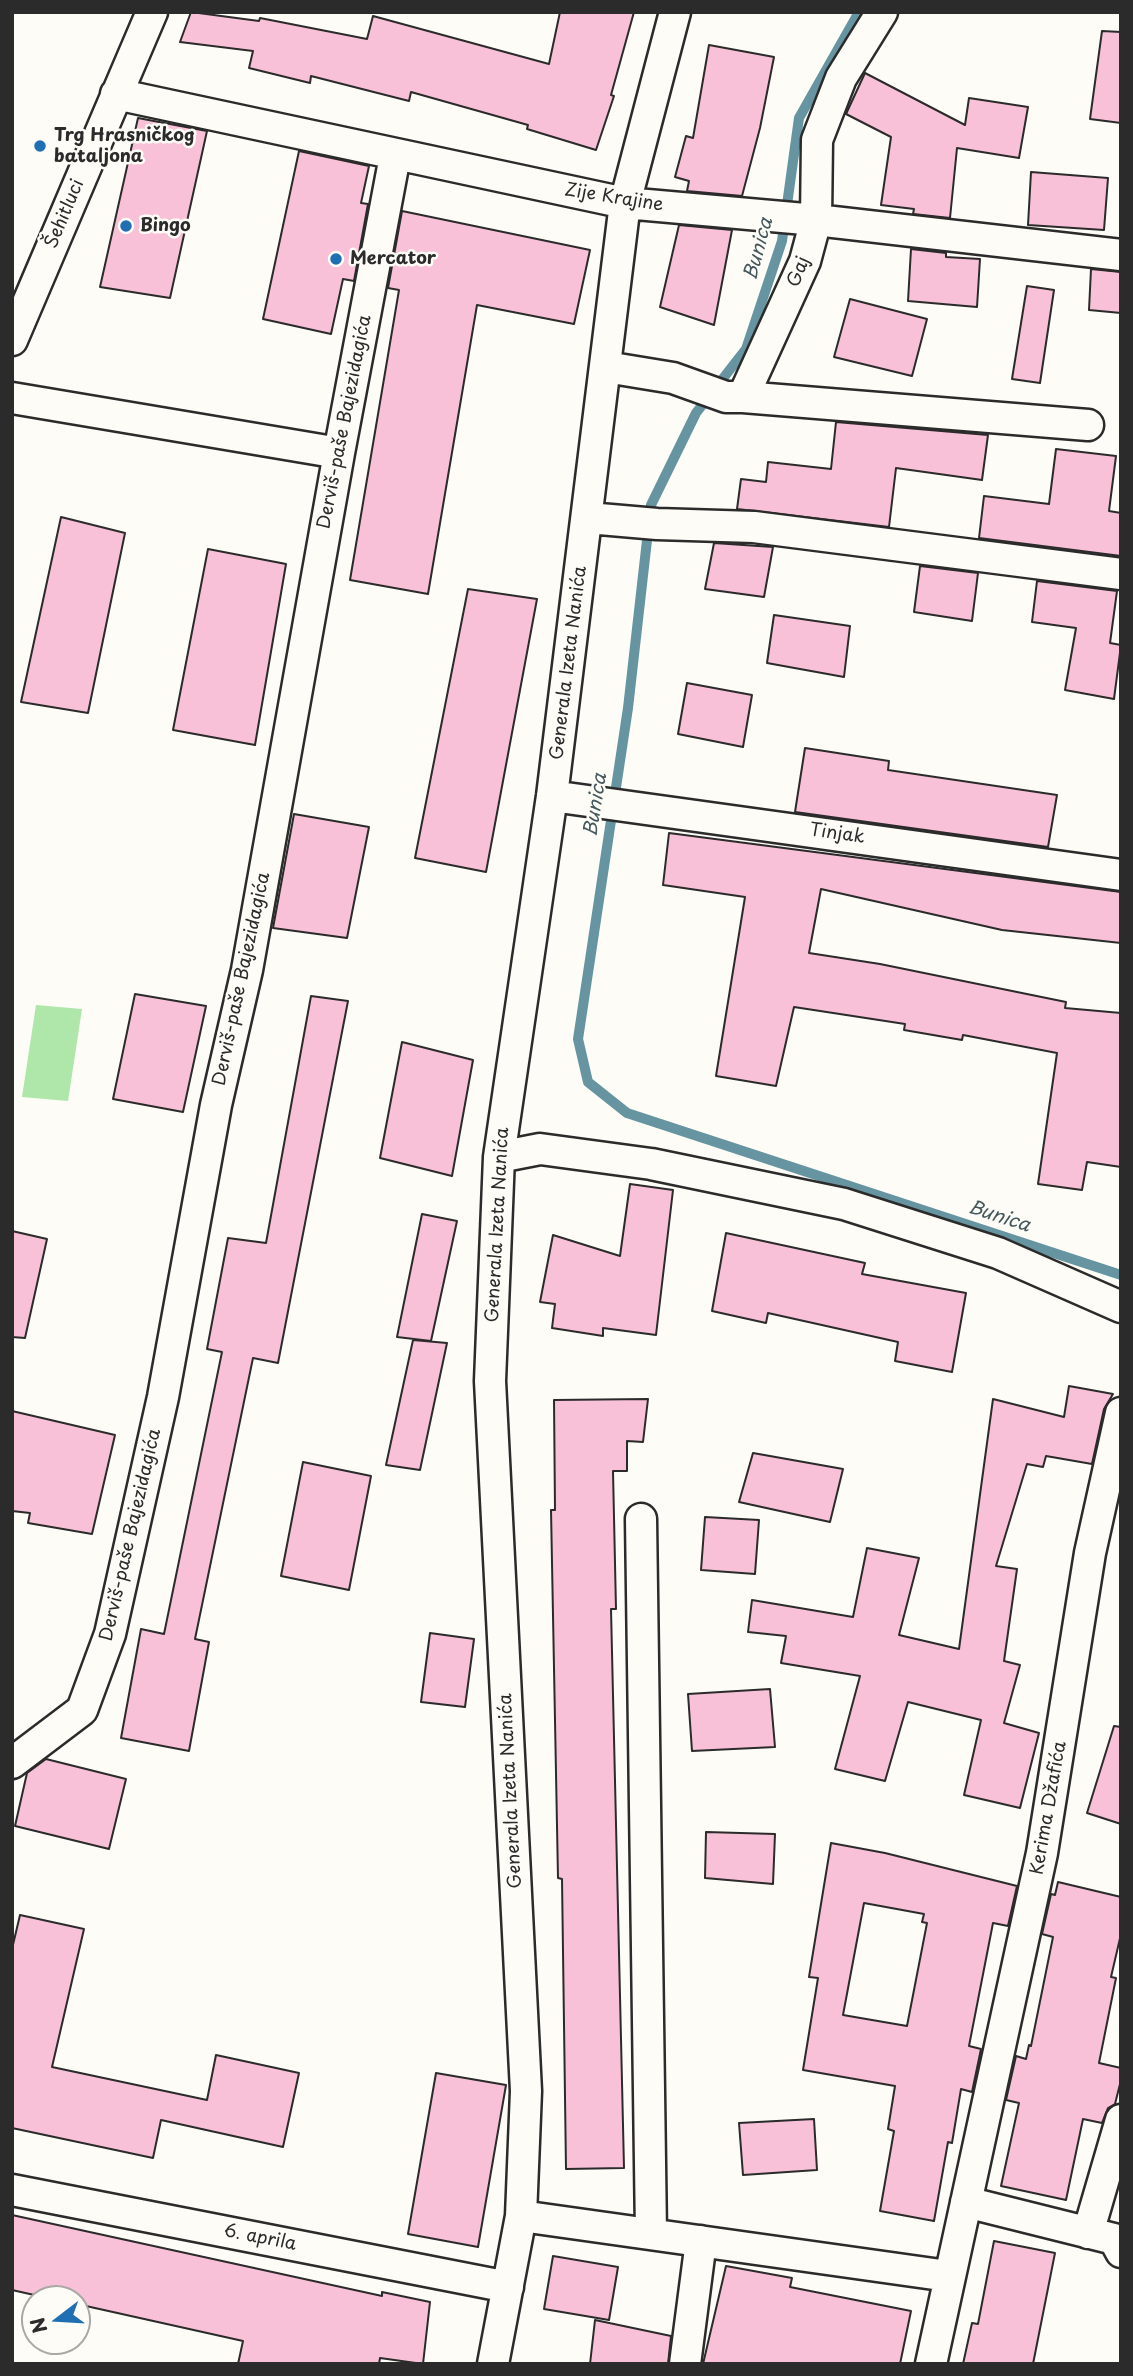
<!DOCTYPE html>
<meta charset="utf-8">
<style>
body{margin:0}
#map{position:relative;width:1133px;height:2376px;overflow:hidden;background:#fdfcf7;font-family:"Playpen Sans",sans-serif}
canvas{display:block}
.frame{position:absolute;inset:0;border:14px solid #2b2b2b;pointer-events:none}
.north{position:absolute;left:21px;top:2285px;width:70px;height:70px;box-sizing:border-box;background:#fdfcf7;border:2px solid #a9a8a5;border-radius:50%;rotate:253deg;font-size:19px;font-weight:700;line-height:28px;text-align:center;color:#2b2b2b}
.north::after{content:'';display:block;margin:auto;width:24px;height:32px;background:#1f6fb2;clip-path:polygon(50% 0,100% 100%,50% 72%,0 100%)}
</style>
<div id="map">
<canvas width="1133" height="2376"></canvas>
<div class="frame"></div>
<div class="north">N</div>
</div>
<script>
const g = document.querySelector('canvas').getContext('2d');
g.lineJoin = 'round';
function fill(path, color) {
  g.fillStyle = color;
  g.fill(path, 'evenodd');
}
function trace(path, color, width, dash) {
  g.strokeStyle = color;
  g.lineWidth = width;
  g.lineCap = dash ? 'butt' : 'round';
  g.setLineDash(dash || []);
  g.stroke(path);
}
function drawText(font, color, halo, rows, align = 'center') {
  g.font = font + ' "Playpen Sans",sans-serif';
  g.lineWidth = 5;
  g.setLineDash([]);
  g.textBaseline = 'middle';
  g.strokeStyle = halo;
  g.fillStyle = color;
  for (const [text, x, y, turn = 0] of rows) {
    g.save();
    g.translate(x, y);
    g.rotate((+turn || 0) * Math.PI / 180);
    g.textAlign = isNaN(turn) ? turn : align;
    if (halo) g.strokeText(text, 0, 0);
    g.fillText(text, 0, 0);
    g.restore();
  }
}
fill(new Path2D(`
 M 36,1005 L 82,1009 L 68,1101 L 22,1097 Z`), '#afe6a9');
trace(new Path2D(`
 M 859,12 L 799,118 L 782,241 L 746,349 L 696,413 L 651,505 L 628,708 L 578,1039 L 588,1082 L 627,1113 L 1121,1275`), '#6694a0', 10);
const building = new Path2D(`
 M 191,12 L 259,21 L 260,18 L 367,39 L 373,16 L 549,64 L 560,12 L 634,12 L 611,95 L 614,96 L 596,150 L 527,129 L 528,125 L 411,92 L 409,101 L 311,76 L 310,83 L 249,68 L 253,51 L 180,42 Z
 M 1102,31 L 1121,32 L 1121,123 L 1090,119 Z
 M 709,45 L 774,57 L 760,128 L 742,196 L 687,191 L 689,181 L 675,177 L 686,136 L 693,138 Z
 M 865,73 L 965,125 L 969,98 L 1028,107 L 1019,158 L 957,148 L 950,218 L 913,214 L 914,209 L 881,205 L 891,137 L 846,114 Z
 M 138,118 L 207,131 L 170,298 L 100,287 Z
 M 299,151 L 369,166 L 361,203 L 368,204 L 354,281 L 343,279 L 331,334 L 263,319 Z
 M 1031,172 L 1108,178 L 1104,230 L 1028,225 Z
 M 402,211 L 590,250 L 574,324 L 477,305 L 428,594 L 350,580 L 399,290 L 388,288 Z
 M 679,225 L 732,230 L 714,325 L 660,307 Z
 M 911,249 L 946,253 L 946,257 L 980,259 L 977,307 L 908,301 Z
 M 1091,269 L 1121,272 L 1121,313 L 1089,310 Z
 M 1027,286 L 1054,290 L 1040,383 L 1012,379 Z
 M 850,299 L 927,319 L 912,376 L 834,357 Z
 M 836,422 L 988,435 L 982,480 L 896,468 L 889,527 L 737,509 L 741,479 L 766,482 L 768,462 L 831,469 Z
 M 1056,449 L 1116,456 L 1109,511 L 1121,513 L 1121,556 L 979,538 L 984,496 L 1049,504 Z
 M 61,517 L 125,533 L 88,713 L 21,702 Z
 M 714,543 L 773,547 L 764,597 L 705,589 Z
 M 208,549 L 286,564 L 255,745 L 173,730 Z
 M 920,566 L 978,573 L 972,621 L 914,612 Z
 M 1037,581 L 1117,591 L 1110,643 L 1121,645 L 1114,699 L 1065,690 L 1076,628 L 1032,622 Z
 M 468,589 L 537,599 L 486,872 L 415,858 Z
 M 774,615 L 850,626 L 844,677 L 767,663 Z
 M 687,683 L 752,695 L 743,747 L 678,734 Z
 M 805,748 L 889,761 L 888,770 L 1057,795 L 1048,847 L 795,812 Z
 M 294,814 L 369,827 L 347,938 L 273,928 Z
 M 669,833 L 1121,892 L 1121,943 L 1002,930 L 821,889 L 809,953 L 880,964 L 1066,1002 L 1065,1008 L 1121,1013 L 1121,1167 L 1087,1162 L 1082,1190 L 1038,1184 L 1057,1053 L 963,1035 L 962,1040 L 904,1030 L 905,1024 L 794,1007 L 776,1086 L 716,1076 L 745,897 L 663,885 Z
 M 135,994 L 206,1006 L 183,1112 L 113,1099 Z
 M 311,996 L 348,1001 L 278,1363 L 253,1358 L 195,1639 L 209,1642 L 189,1751 L 121,1738 L 141,1629 L 164,1634 L 222,1352 L 207,1349 L 228,1238 L 266,1243 Z
 M 402,1042 L 473,1060 L 452,1176 L 380,1158 Z
 M 630,1184 L 673,1190 L 656,1335 L 603,1328 L 603,1336 L 552,1328 L 555,1304 L 540,1302 L 553,1235 L 620,1256 Z
 M 422,1214 L 457,1221 L 431,1341 L 397,1337 Z
 M 12,1231 L 47,1239 L 25,1338 L 12,1337 Z
 M 726,1233 L 865,1263 L 862,1274 L 966,1293 L 952,1372 L 895,1361 L 898,1342 L 768,1313 L 766,1323 L 712,1311 Z
 M 413,1340 L 447,1343 L 420,1470 L 386,1465 Z
 M 1069,1386 L 1113,1394 L 1104,1409 L 1092,1464 L 1046,1456 L 1043,1467 L 1027,1464 L 996,1566 L 1017,1569 L 1004,1661 L 1020,1665 L 1004,1723 L 1039,1733 L 1020,1808 L 964,1795 L 981,1720 L 908,1702 L 885,1781 L 835,1769 L 860,1676 L 781,1663 L 786,1636 L 748,1632 L 752,1600 L 853,1617 L 867,1548 L 919,1558 L 899,1635 L 959,1649 L 993,1399 L 1064,1417 Z
 M 648,1399 L 643,1442 L 627,1441 L 627,1471 L 613,1471 L 616,1609 L 611,1609 L 624,2168 L 566,2169 L 562,1879 L 558,1878 L 551,1510 L 555,1510 L 554,1400 Z
 M 12,1411 L 115,1435 L 92,1534 L 28,1523 L 30,1513 L 12,1511 Z
 M 753,1453 L 843,1469 L 830,1522 L 739,1502 Z
 M 303,1462 L 371,1476 L 349,1590 L 281,1576 Z
 M 705,1517 L 759,1520 L 755,1574 L 701,1570 Z
 M 430,1633 L 474,1639 L 465,1707 L 421,1702 Z
 M 770,1689 L 775,1747 L 692,1751 L 688,1694 Z
 M 1114,1726 L 1121,1727 L 1121,1824 L 1087,1813 Z
 M 46,1759 L 126,1779 L 109,1849 L 15,1826 L 27,1773 Z
 M 706,1832 L 775,1834 L 773,1884 L 705,1878 Z
 M 831,1843 L 885,1853 L 1017,1886 L 1008,1926 L 993,1923 L 969,2046 L 981,2049 L 972,2092 L 961,2089 L 952,2143 L 948,2142 L 934,2221 L 880,2211 L 894,2131 L 888,2129 L 895,2086 L 803,2070 L 818,1978 L 809,1977 ZM 864,1903 L 924,1914 L 922,1922 L 927,1923 L 907,2026 L 843,2015 Z
 M 1058,1882 L 1121,1897 L 1121,1934 L 1111,1977 L 1116,1978 L 1099,2063 L 1121,2068 L 1121,2080 L 1115,2104 L 1108,2108 L 1102,2123 L 1083,2119 L 1066,2200 L 1001,2186 L 1019,2103 L 1006,2100 L 1016,2056 L 1026,2059 L 1029,2045 L 1031,2046 L 1053,1937 L 1042,1934 L 1051,1894 L 1055,1895 Z
 M 20,1915 L 84,1929 L 52,2067 L 207,2100 L 216,2055 L 299,2073 L 283,2147 L 161,2120 L 153,2158 L 12,2128 L 12,1949 Z
 M 436,2073 L 506,2085 L 478,2247 L 408,2234 Z
 M 814,2119 L 817,2170 L 743,2175 L 739,2123 Z
 M 12,2215 L 382,2296 L 382,2292 L 430,2302 L 423,2364 L 380,2358 L 379,2364 L 238,2364 L 243,2341 L 77,2304 L 77,2299 L 52,2299 L 12,2290 Z
 M 994,2241 L 1055,2253 L 1033,2364 L 963,2364 L 972,2323 L 978,2324 Z
 M 553,2256 L 618,2267 L 609,2320 L 544,2309 Z
 M 726,2266 L 792,2278 L 790,2287 L 911,2311 L 900,2364 L 703,2364 Z
 M 595,2320 L 671,2336 L 668,2364 L 590,2364 Z`);
fill(building, '#f9c1d8');
trace(building, '#2b2b2b', 2);
const street = new Path2D(`
 M 116,94 L 625,203 L 816,220 L 1121,255
 M 12,340 L 152,12
 M 606,367 L 673,378 L 726,397 L 743,397 L 805,261 L 816,220 L 817,140 L 841,78 L 882,12
 M 743,397 L 1088,425
 M 12,398 L 339,453
 M 588,518 L 657,524 L 754,527 L 1121,574
 M 552,796 L 1121,875
 M 499,1157 L 540,1149 L 651,1164 L 844,1204 L 998,1253 L 1121,1307
 M 641,1519 L 651,2234
 M 12,1763 L 82,1710 L 110,1634 L 163,1397 L 216,1105 L 247,970 L 339,453 L 395,156
 M 12,2190 L 508,2287
 M 966,2202 L 1114,2239 L 1121,2252
 M 521,2216 L 948,2276
 M 1088,2233 L 1121,2120
 M 493,2364 L 521,2216 L 526,2091 L 490,1381 L 499,1157 L 552,796 L 625,203 L 675,12
 M 685,2364 L 701,2241
 M 931,2364 L 1042,1853 L 1090,1553 L 1121,1413`);
trace(street, '#2b2b2b', 35);
trace(street, '#fdfcf7', 30);
for (const [x, y, r, color] of [
 [40,146,7,"#1f6fb2"],
 [126,226,7,"#1f6fb2"],
 [336,259,7,"#1f6fb2"]
]) {
  const dot = new Path2D();
  dot.arc(x, y, r, 0, 2 * Math.PI);
  g.fillStyle = color;
  g.fill(dot);
  trace(dot, '#fdfcf7', 2.5);
}
drawText('bold 18px', '#2b2b2b', '#fdfcf7', [
 ["Trg Hrasničkog",54,136],
 ["bataljona",54,157],
 ["Bingo",140,226],
 ["Mercator",350,259]
], 'left');
drawText('18px', '#2b2b2b', '#fdfcf7', [
 ["Zije Krajine",614,198,9],
 ["Šehitluci",65,214,-67],
 ["Gaj",799,272,-68],
 ["Derviš-paše Bajezidagića",345,422,-79],
 ["Generala Izeta Nanića",569,663,-83],
 ["Tinjak",837,834,8],
 ["Derviš-paše Bajezidagića",242,979,-78],
 ["Generala Izeta Nanića",498,1225,-87],
 ["Derviš-paše Bajezidagića",131,1535,-77],
 ["Generala Izeta Nanića",511,1791,-93],
 ["Kerima Džafića",1049,1808,-80],
 ["6. aprila",260,2238,11]
]);
drawText('italic 19px', '#44575c', '#fdfcf7', [
 ["Bunica",759,249,-75],
 ["Bunica",596,805,-81],
 ["Bunica",999,1217,18]
]);
</script>
